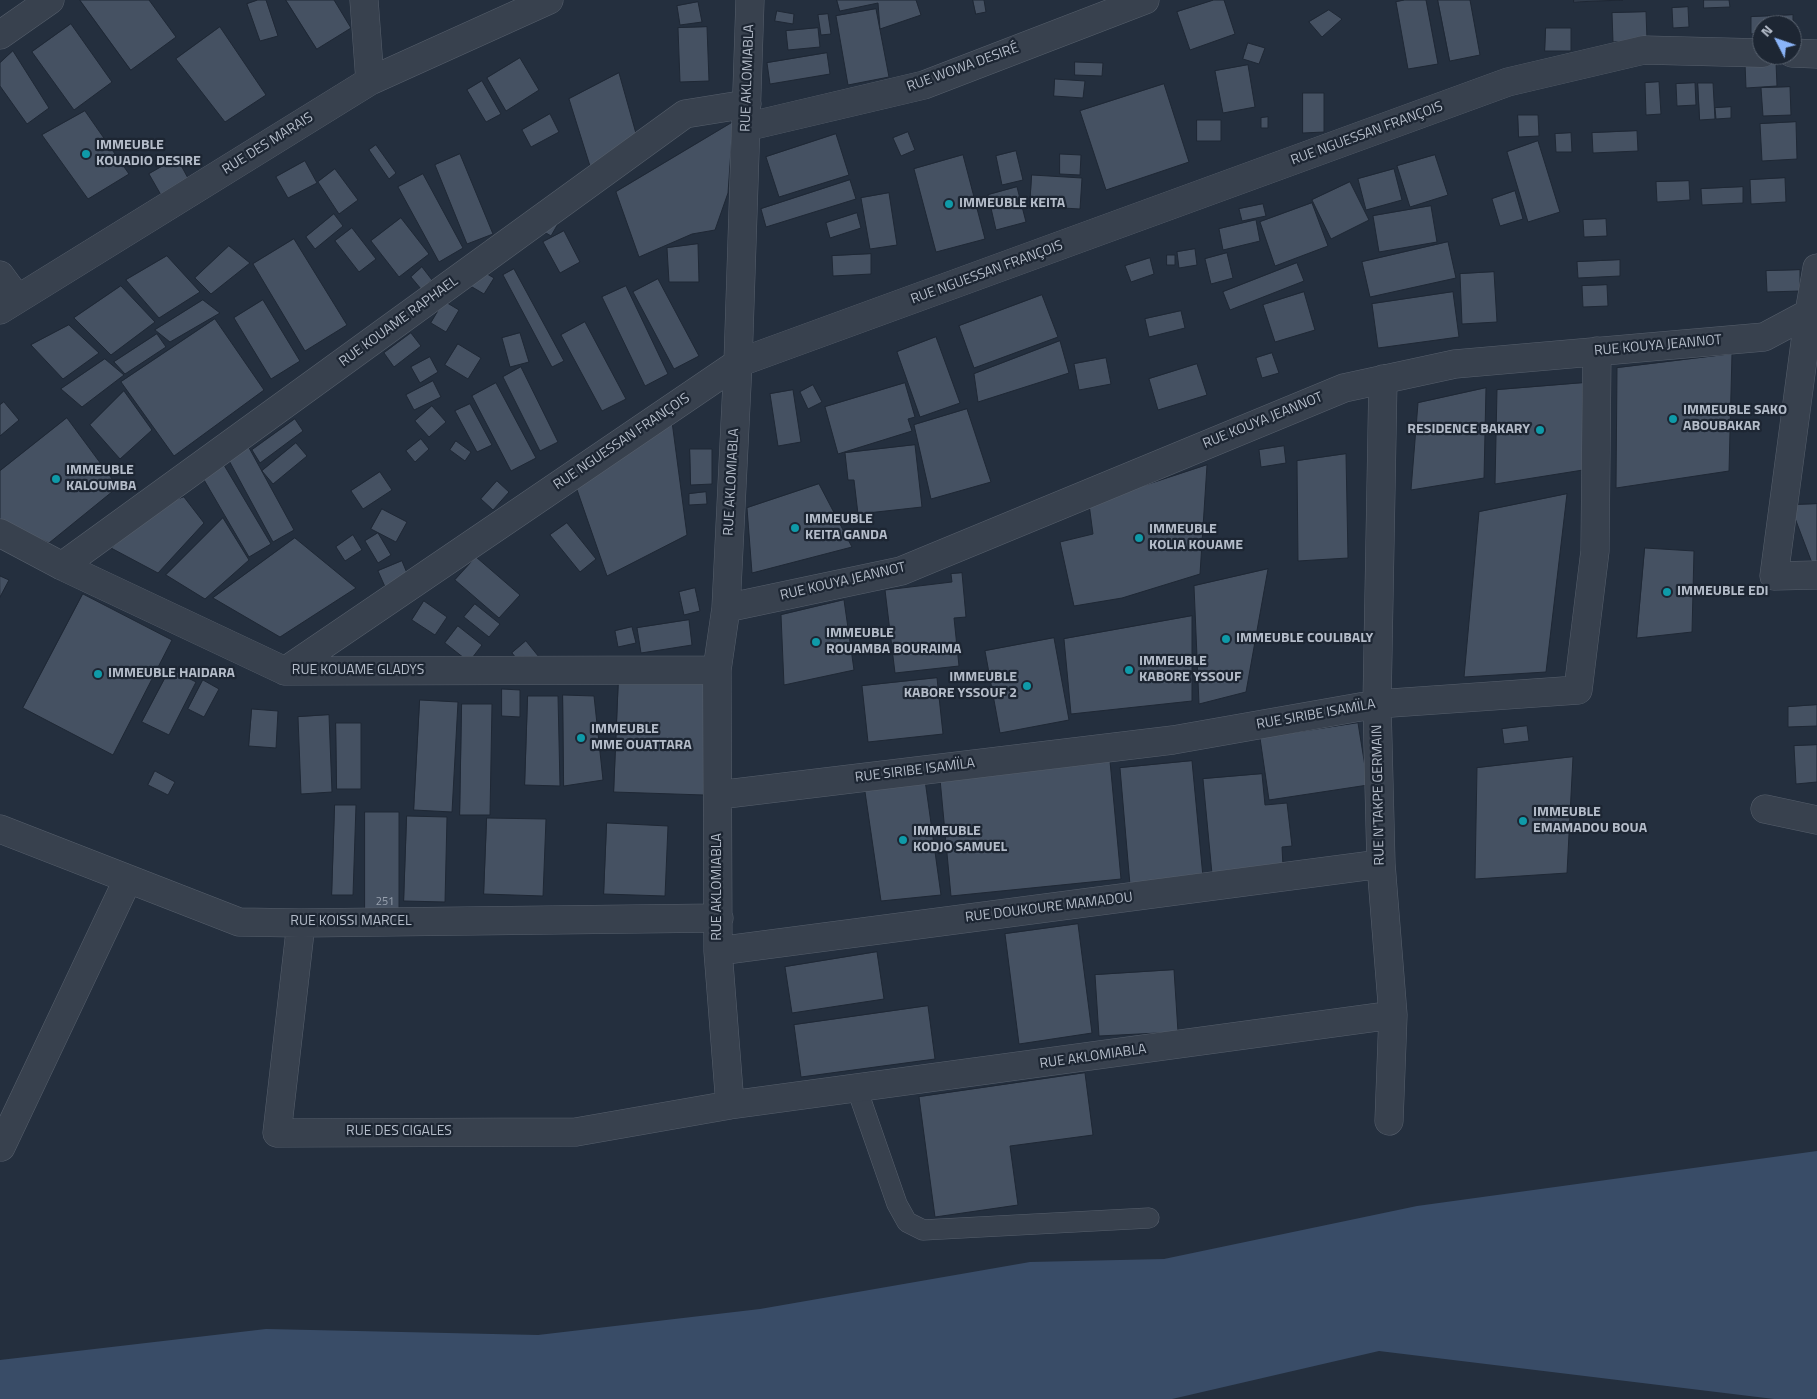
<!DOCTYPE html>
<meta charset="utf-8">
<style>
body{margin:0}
#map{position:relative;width:1817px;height:1399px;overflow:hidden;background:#242f3e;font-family:"Titillium Web",sans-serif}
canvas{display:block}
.north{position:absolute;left:1752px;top:15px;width:50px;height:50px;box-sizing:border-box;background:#1d2633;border:1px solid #59626f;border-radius:50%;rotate:311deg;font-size:14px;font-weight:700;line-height:20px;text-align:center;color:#b4bcc9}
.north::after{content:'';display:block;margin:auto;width:18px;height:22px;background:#8ab4f8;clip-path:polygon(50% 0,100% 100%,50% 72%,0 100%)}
</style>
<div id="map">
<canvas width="1817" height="1399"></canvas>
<div class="north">N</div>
</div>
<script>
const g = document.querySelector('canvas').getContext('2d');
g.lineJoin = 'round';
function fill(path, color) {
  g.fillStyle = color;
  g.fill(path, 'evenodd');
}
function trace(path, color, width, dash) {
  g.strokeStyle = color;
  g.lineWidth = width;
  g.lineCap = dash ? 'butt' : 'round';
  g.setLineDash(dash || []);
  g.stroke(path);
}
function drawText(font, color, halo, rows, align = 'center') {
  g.font = font + ' "Titillium Web",sans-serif';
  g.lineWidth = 4.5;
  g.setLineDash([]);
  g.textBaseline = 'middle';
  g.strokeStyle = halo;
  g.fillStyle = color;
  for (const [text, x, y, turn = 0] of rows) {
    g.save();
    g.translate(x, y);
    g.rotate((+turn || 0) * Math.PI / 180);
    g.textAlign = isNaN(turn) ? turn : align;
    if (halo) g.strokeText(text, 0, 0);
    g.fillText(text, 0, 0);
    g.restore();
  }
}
fill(new Path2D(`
 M 1817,1151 L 1817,1399 L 1774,1399 L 1379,1351 L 1172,1399 L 0,1399 L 0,1360 L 266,1329 L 538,1335 L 760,1309 L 1030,1262 L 1164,1259 L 1417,1206 Z`), '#394c67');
const building = new Path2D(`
 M 80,0 L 149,0 L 176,37 L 131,70 Z
 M 258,0 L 266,0 L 278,36 L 260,41 L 247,4 Z
 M 286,0 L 334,0 L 351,28 L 317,49 Z
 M 837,0 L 916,0 L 921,15 L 880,29 L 878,3 L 840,11 Z
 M 973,0 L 984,0 L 986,12 L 976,14 Z
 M 1214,0 L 1224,0 L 1235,34 L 1190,50 L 1177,12 Z
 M 1405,0 L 1426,0 L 1438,64 L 1408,69 L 1396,2 Z
 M 1438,0 L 1470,0 L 1480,55 L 1450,61 Z
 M 1574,0 L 1623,0 L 1574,2 Z
 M 1704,0 L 1729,0 L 1730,7 L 1704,8 Z
 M 698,2 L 702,22 L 680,25 L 677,6 Z
 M 1688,7 L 1689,27 L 1673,28 L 1672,8 Z
 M 876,9 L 889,77 L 848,85 L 836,16 Z
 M 1329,10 L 1342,19 L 1322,37 L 1309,22 Z
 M 777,11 L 794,14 L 793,24 L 775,21 Z
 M 1646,12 L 1647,40 L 1613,42 L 1612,13 Z
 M 828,14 L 831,34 L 821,35 L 818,15 Z
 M 1793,15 L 1793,32 L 1792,25 L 1762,25 L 1762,33 L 1751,34 L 1751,17 Z
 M 71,24 L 112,82 L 74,110 L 32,52 Z
 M 220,27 L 266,95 L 225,122 L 176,59 Z
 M 707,27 L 709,81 L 680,82 L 678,28 Z
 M 818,28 L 820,47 L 788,50 L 786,31 Z
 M 1546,28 L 1571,28 L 1571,51 L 1545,51 Z
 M 1248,43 L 1265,48 L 1259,64 L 1243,59 Z
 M 13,51 L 49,108 L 27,124 L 0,86 L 0,63 Z
 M 827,53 L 830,74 L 770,84 L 767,63 Z
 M 520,58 L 539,90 L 506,111 L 487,78 Z
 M 1075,62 L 1103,63 L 1102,76 L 1075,75 Z
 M 1776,62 L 1777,86 L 1746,88 L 1745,63 Z
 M 1248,65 L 1255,107 L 1223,113 L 1215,71 Z
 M 619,73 L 637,137 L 590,166 L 569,99 Z
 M 1055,79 L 1085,81 L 1083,98 L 1054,96 Z
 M 482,81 L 501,114 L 486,122 L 467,90 Z
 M 1659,82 L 1661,114 L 1646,115 L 1645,83 Z
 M 1695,83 L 1696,105 L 1677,106 L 1676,84 Z
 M 1698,83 L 1713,83 L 1715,119 L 1700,120 Z
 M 1164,84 L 1189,162 L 1106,190 L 1080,111 Z
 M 1790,87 L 1791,115 L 1763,116 L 1761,88 Z
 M 1303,93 L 1324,93 L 1324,132 L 1303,133 Z
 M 1731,107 L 1731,118 L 1716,119 L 1715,108 Z
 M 85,111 L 129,174 L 88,199 L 42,135 Z
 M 550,114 L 559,132 L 531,147 L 522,130 Z
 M 1518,115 L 1538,115 L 1539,136 L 1519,137 Z
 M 1268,117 L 1268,128 L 1261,128 L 1261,118 Z
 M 1197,120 L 1221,120 L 1221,141 L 1197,141 Z
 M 733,122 L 728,193 L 715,230 L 692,234 L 639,257 L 616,192 Z
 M 1796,122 L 1797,159 L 1762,161 L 1760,124 Z
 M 1637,131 L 1638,151 L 1593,153 L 1592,133 Z
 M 908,132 L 915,150 L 901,156 L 893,138 Z
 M 1571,133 L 1572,152 L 1556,152 L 1555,134 Z
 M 836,134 L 849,175 L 779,197 L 766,157 Z
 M 1538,141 L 1560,212 L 1528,222 L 1507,152 Z
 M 376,145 L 396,173 L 389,179 L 369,150 Z
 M 1016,151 L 1023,180 L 1002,185 L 996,156 Z
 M 460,154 L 493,234 L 467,244 L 435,165 Z
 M 1060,154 L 1081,155 L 1080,175 L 1060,174 Z
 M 963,155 L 985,239 L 936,252 L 914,169 Z
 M 1435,155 L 1448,195 L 1410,207 L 1397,166 Z
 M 177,158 L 189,180 L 161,195 L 149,174 Z
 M 305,161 L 317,183 L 288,198 L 276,177 Z
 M 335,169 L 358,200 L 339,214 L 318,182 Z
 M 1394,169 L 1402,200 L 1366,210 L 1358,179 Z
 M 423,174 L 463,248 L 439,262 L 398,187 Z
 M 1032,175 L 1082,178 L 1080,209 L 1030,206 Z
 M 1785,178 L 1786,202 L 1751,204 L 1750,180 Z
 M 850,180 L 856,199 L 766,227 L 761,209 Z
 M 1689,181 L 1690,200 L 1657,202 L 1656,182 Z
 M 1350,182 L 1369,220 L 1331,239 L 1312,200 Z
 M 1017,187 L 1026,222 L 996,230 L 988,195 Z
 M 1743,187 L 1743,203 L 1702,205 L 1701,189 Z
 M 1515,191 L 1523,219 L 1500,226 L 1492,199 Z
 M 889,193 L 897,245 L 870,249 L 861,198 Z
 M 1312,203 L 1328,246 L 1275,266 L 1260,222 Z
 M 1263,204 L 1266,216 L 1242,221 L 1239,209 Z
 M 1431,206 L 1437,242 L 1379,252 L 1373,216 Z
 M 857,213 L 861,228 L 830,238 L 826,223 Z
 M 334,214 L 343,226 L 315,249 L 306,237 Z
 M 549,216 L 559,222 L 551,236 L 541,230 Z
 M 401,218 L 429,254 L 399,277 L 371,241 Z
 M 1606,219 L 1607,236 L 1584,237 L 1583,220 Z
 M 1256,220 L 1260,241 L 1223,250 L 1219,229 Z
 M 352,228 L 376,259 L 359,272 L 335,241 Z
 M 564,231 L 580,262 L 560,273 L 543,242 Z
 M 294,239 L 347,325 L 305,351 L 253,264 Z
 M 1448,242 L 1456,278 L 1370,297 L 1362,262 Z
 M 698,244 L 699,282 L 669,282 L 667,248 Z
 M 229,246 L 250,263 L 211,294 L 195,278 Z
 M 1195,249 L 1197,265 L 1179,268 L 1177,252 Z
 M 1227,253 L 1233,278 L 1211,284 L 1205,259 Z
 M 871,254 L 871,274 L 833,276 L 832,256 Z
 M 1167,255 L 1175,255 L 1175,265 L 1167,265 Z
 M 167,256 L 200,292 L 159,318 L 126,280 Z
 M 1150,258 L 1154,274 L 1131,282 L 1125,266 Z
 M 1620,260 L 1620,276 L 1578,278 L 1577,262 Z
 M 1297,263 L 1304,281 L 1230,310 L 1223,292 Z
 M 422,267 L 432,280 L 421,289 L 411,277 Z
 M 477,268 L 494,278 L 484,294 L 467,284 Z
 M 514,269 L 564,361 L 552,367 L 503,275 Z
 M 1800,270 L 1800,291 L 1767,292 L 1766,271 Z
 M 1494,272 L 1497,322 L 1462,324 L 1460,274 Z
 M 658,279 L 699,356 L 674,369 L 633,292 Z
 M 1607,285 L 1608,306 L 1583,307 L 1582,286 Z
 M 121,286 L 155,322 L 111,355 L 74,318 Z
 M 626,286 L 668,374 L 645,386 L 602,297 Z
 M 1304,292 L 1315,330 L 1275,342 L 1263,305 Z
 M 1453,292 L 1459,337 L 1378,348 L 1372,304 Z
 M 1042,295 L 1058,337 L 974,368 L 959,326 Z
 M 203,300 L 220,313 L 170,342 L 155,330 Z
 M 263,300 L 300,361 L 271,379 L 234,318 Z
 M 444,301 L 459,310 L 446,332 L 431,323 Z
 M 1181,311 L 1185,328 L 1149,337 L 1145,319 Z
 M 215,319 L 264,390 L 174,456 L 121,382 Z
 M 585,322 L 626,399 L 602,411 L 561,335 Z
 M 69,325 L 99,353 L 63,379 L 31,345 Z
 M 411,333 L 421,346 L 394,367 L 384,353 Z
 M 520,333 L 529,362 L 510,367 L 502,338 Z
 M 157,334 L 166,347 L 125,374 L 114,362 Z
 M 936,337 L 960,403 L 920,417 L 897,352 Z
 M 1060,341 L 1069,373 L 978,402 L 974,374 Z
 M 458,344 L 481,358 L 468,379 L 445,365 Z
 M 1272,353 L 1279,373 L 1262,378 L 1256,358 Z
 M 1732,354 L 1729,471 L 1616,488 L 1617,368 Z
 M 430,357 L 438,372 L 420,383 L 411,367 Z
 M 1106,358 L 1111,384 L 1079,390 L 1074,364 Z
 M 105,359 L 124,375 L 82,407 L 61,389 Z
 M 1197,364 L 1207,395 L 1158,410 L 1149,379 Z
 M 521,367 L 558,442 L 540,451 L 503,377 Z
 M 433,381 L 441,397 L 414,410 L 406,395 Z
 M 496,383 L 536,458 L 511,471 L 472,396 Z
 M 905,383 L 915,417 L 908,419 L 912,431 L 838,454 L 825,407 Z
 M 1583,383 L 1583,470 L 1495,484 L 1497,390 Z
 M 813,385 L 822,402 L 808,409 L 800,392 Z
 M 1486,388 L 1484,478 L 1411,490 L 1418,403 Z
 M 793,390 L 801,442 L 778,446 L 770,394 Z
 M 124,391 L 152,430 L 120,459 L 90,425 Z
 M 4,402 L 19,420 L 0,436 L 0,405 Z
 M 470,404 L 492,445 L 477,452 L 455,411 Z
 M 432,406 L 446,422 L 429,437 L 415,421 Z
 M 967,409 L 991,482 L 931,499 L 914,425 Z
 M 671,414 L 687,535 L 607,576 L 575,484 Z
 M 67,418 L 118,487 L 49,543 L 0,520 L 0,471 Z
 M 295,419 L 303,431 L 260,463 L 252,450 Z
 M 421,439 L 429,449 L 415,462 L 406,451 Z
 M 456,441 L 471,452 L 465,461 L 450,450 Z
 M 296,443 L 307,456 L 273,484 L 262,471 Z
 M 247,444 L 294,530 L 273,542 L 226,455 Z
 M 915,445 L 922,507 L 858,514 L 854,480 L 848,480 L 845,453 Z
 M 1284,446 L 1286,463 L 1261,467 L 1259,450 Z
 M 690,449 L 712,449 L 712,484 L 691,485 Z
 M 1346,454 L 1348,558 L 1298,561 L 1297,461 Z
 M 221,460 L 271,544 L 249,557 L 200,473 Z
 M 1207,465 L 1200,574 L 1122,598 L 1074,606 L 1060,542 L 1093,534 L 1089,504 Z
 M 380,472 L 392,490 L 363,509 L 351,491 Z
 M 497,481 L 509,492 L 493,510 L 481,499 Z
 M 819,484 L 852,547 L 752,573 L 747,508 Z
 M 706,492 L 707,504 L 689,505 L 689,494 Z
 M 1567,494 L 1546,672 L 1464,677 L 1479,512 Z
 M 184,497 L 204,523 L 158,573 L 111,548 L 167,503 Z
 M 1817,504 L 1817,566 L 1812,563 L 1790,505 Z
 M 382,509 L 407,522 L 396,542 L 371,529 Z
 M 223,518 L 249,560 L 205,599 L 166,575 Z
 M 567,523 L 596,559 L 580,572 L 550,535 Z
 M 378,533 L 391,555 L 378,563 L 365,541 Z
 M 353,535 L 362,550 L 345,561 L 336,547 Z
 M 295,538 L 356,588 L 280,637 L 213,598 Z
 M 1645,548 L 1694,551 L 1692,632 L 1637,638 Z
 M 476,557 L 520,595 L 499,618 L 455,580 Z
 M 402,561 L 409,578 L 386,589 L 378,571 Z
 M 1268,569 L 1246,692 L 1199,704 L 1194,586 Z
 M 962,573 L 966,617 L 954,618 L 959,666 L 895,673 L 885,590 L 952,582 L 951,574 Z
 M 0,576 L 9,580 L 0,597 Z
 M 695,588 L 700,611 L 684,615 L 679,592 Z
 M 83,594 L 172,640 L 113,755 L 23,708 Z
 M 844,600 L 854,670 L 784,685 L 781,615 Z
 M 424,601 L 447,617 L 435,635 L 412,620 Z
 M 475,604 L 500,624 L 489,637 L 464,617 Z
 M 1192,616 L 1192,701 L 1071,714 L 1064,639 Z
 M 689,620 L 692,645 L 641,653 L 637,628 Z
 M 458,626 L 482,645 L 469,662 L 445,643 Z
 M 632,627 L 636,643 L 618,647 L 615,631 Z
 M 1054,638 L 1069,720 L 1000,733 L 985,651 Z
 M 526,641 L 539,657 L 525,669 L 512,653 Z
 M 170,669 L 196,682 L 169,735 L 142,722 Z
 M 619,674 L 709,678 L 704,795 L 614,792 Z
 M 937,678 L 943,734 L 868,742 L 862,686 Z
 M 203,680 L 219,689 L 204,717 L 188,709 Z
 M 502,689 L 520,690 L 520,717 L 502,716 Z
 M 563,695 L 594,696 L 603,780 L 564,786 Z
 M 528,696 L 558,696 L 560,786 L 525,785 Z
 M 420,700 L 458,702 L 452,812 L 414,810 Z
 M 462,704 L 492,704 L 490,815 L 460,815 Z
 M 1817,705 L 1817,726 L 1788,727 L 1788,707 Z
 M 252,709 L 278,711 L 276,748 L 249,746 Z
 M 329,715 L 332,792 L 301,794 L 298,717 Z
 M 336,723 L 361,723 L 361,789 L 337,789 Z
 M 1358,723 L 1368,785 L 1269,800 L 1260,738 Z
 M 1527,726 L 1529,741 L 1504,744 L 1502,729 Z
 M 1817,745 L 1817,782 L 1796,784 L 1794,746 Z
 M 1573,757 L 1567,873 L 1475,879 L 1477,768 Z
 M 1110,761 L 1121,879 L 951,896 L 940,779 Z
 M 1192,761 L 1203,877 L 1130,885 L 1120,768 Z
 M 155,771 L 175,782 L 168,795 L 148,785 Z
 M 1262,774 L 1265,805 L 1287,803 L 1292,846 L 1282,847 L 1283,867 L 1212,874 L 1203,779 Z
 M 925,780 L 941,895 L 881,901 L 864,785 Z
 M 335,805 L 356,805 L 353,895 L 332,895 Z
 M 365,812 L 399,812 L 399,911 L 365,912 Z
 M 407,816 L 447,817 L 445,902 L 404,901 Z
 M 487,818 L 546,819 L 543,896 L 484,894 Z
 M 607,823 L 668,826 L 665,896 L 604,894 Z
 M 1078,924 L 1092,1033 L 1019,1044 L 1005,934 Z
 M 877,952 L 884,999 L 792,1013 L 785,967 Z
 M 1174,970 L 1178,1032 L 1099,1036 L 1095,975 Z
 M 928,1006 L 935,1059 L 801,1077 L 794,1025 Z
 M 1085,1073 L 1093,1135 L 1010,1146 L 1018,1205 L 935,1217 L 919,1097 Z`);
fill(building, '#455162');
trace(building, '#1f2835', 1);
const service = new Path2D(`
 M 857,1089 L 897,1204 L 907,1222 L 923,1230 L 1149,1218`);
const minor = new Path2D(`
 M 364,0 L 370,81
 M 750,0 L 738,363 L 726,608 L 717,670 L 718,951 L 730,1105 L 1393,1015
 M 0,35 L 50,0
 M 1792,53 L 1817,54
 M 746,127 L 924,85 L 1145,0
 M 1817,268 L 1809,313 L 1774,576 L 1817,575
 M 0,275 L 17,298
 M 0,310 L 370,81 L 549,0
 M 1383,379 L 1377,704 L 1381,864 L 1393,1015 L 1389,1121
 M 0,533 L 62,566 L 285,671 L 717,670
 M 62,566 L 685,114 L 747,104
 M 726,608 L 901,571 L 1344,388 L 1455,364 L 1764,337 L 1809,313 L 1817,313
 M 285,671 L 738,363 L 1508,82 L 1644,50 L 1762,53
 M 718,795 L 1173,740 L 1377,704 L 1578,690 L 1595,551 L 1597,351
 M 1765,809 L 1817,820
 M 0,829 L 239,922 L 301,923 L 719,918
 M 301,923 L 277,1133 L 576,1132 L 730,1105
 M 718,951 L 1381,864
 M 1,1147 L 128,879`);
trace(service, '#565f6c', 21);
trace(minor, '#565f6c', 29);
trace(service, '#38414e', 20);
trace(minor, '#38414e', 28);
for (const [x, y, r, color] of [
 [86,154,5,"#0f9aa8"],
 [949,204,5,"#0f9aa8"],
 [1673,419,5,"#0f9aa8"],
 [1540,430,5,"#0f9aa8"],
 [56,479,5,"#0f9aa8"],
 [795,528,5,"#0f9aa8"],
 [1139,538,5,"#0f9aa8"],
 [1667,592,5,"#0f9aa8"],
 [1226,639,5,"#0f9aa8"],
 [816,642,5,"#0f9aa8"],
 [1129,670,5,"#0f9aa8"],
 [98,674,5,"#0f9aa8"],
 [1027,686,5,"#0f9aa8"],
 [581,738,5,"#0f9aa8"],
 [1523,821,5,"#0f9aa8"],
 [903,840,5,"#0f9aa8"]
]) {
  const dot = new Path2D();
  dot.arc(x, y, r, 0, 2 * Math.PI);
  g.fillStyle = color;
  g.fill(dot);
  trace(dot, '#1d2633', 2);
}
drawText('11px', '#98a1af', null, [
 ["251",385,902]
]);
drawText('14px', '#b4bcc9', '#1d2633', [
 ["RUE WOWA DESIRÉ",963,68,-20],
 ["RUE AKLOMIABLA",748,78,-88],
 ["RUE NGUESSAN FRANÇOIS",1367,134,-20],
 ["RUE DES MARAIS",268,144,-32],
 ["RUE NGUESSAN FRANÇOIS",987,273,-20],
 ["RUE KOUAME RAPHAEL",399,322,-36],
 ["RUE KOUYA JEANNOT",1658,346,-5],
 ["RUE KOUYA JEANNOT",1263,421,-22],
 ["RUE NGUESSAN FRANÇOIS",622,442,-34],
 ["RUE AKLOMIABLA",732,482,-87],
 ["RUE KOUYA JEANNOT",843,582,-13],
 ["RUE KOUAME GLADYS",358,671],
 ["RUE SIRIBE ISAMÏLA",1316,715,-10],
 ["RUE SIRIBE ISAMÏLA",915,771,-7],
 ["RUE N'TAKPE GERMAIN",1379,795,-91],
 ["RUE AKLOMIABLA",718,887,-90],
 ["RUE DOUKOURE MAMADOU",1049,908,-7],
 ["RUE KOISSI MARCEL",351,922],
 ["RUE AKLOMIABLA",1093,1057,-8],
 ["RUE DES CIGALES",399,1132]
]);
drawText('bold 14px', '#b4bcc9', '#1d2633', [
 ["IMMEUBLE",96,146],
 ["KOUADIO DESIRE",96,162],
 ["IMMEUBLE KEITA",959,204],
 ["IMMEUBLE SAKO",1683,411],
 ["ABOUBAKAR",1683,427],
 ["RESIDENCE BAKARY",1530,430,"right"],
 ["IMMEUBLE",66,471],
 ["KALOUMBA",66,487],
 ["IMMEUBLE",805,520],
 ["KEITA GANDA",805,536],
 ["IMMEUBLE",1149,530],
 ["KOLIA KOUAME",1149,546],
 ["IMMEUBLE EDI",1677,592],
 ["IMMEUBLE",826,634],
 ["ROUAMBA BOURAIMA",826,650],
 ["IMMEUBLE COULIBALY",1236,639],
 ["IMMEUBLE",1139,662],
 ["KABORE YSSOUF",1139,678],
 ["IMMEUBLE HAIDARA",108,674],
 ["IMMEUBLE",1017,678,"right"],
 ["KABORE YSSOUF 2",1017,694,"right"],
 ["IMMEUBLE",591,730],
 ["MME OUATTARA",591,746],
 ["IMMEUBLE",1533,813],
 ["EMAMADOU BOUA",1533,829],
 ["IMMEUBLE",913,832],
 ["KODJO SAMUEL",913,848]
], 'left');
</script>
